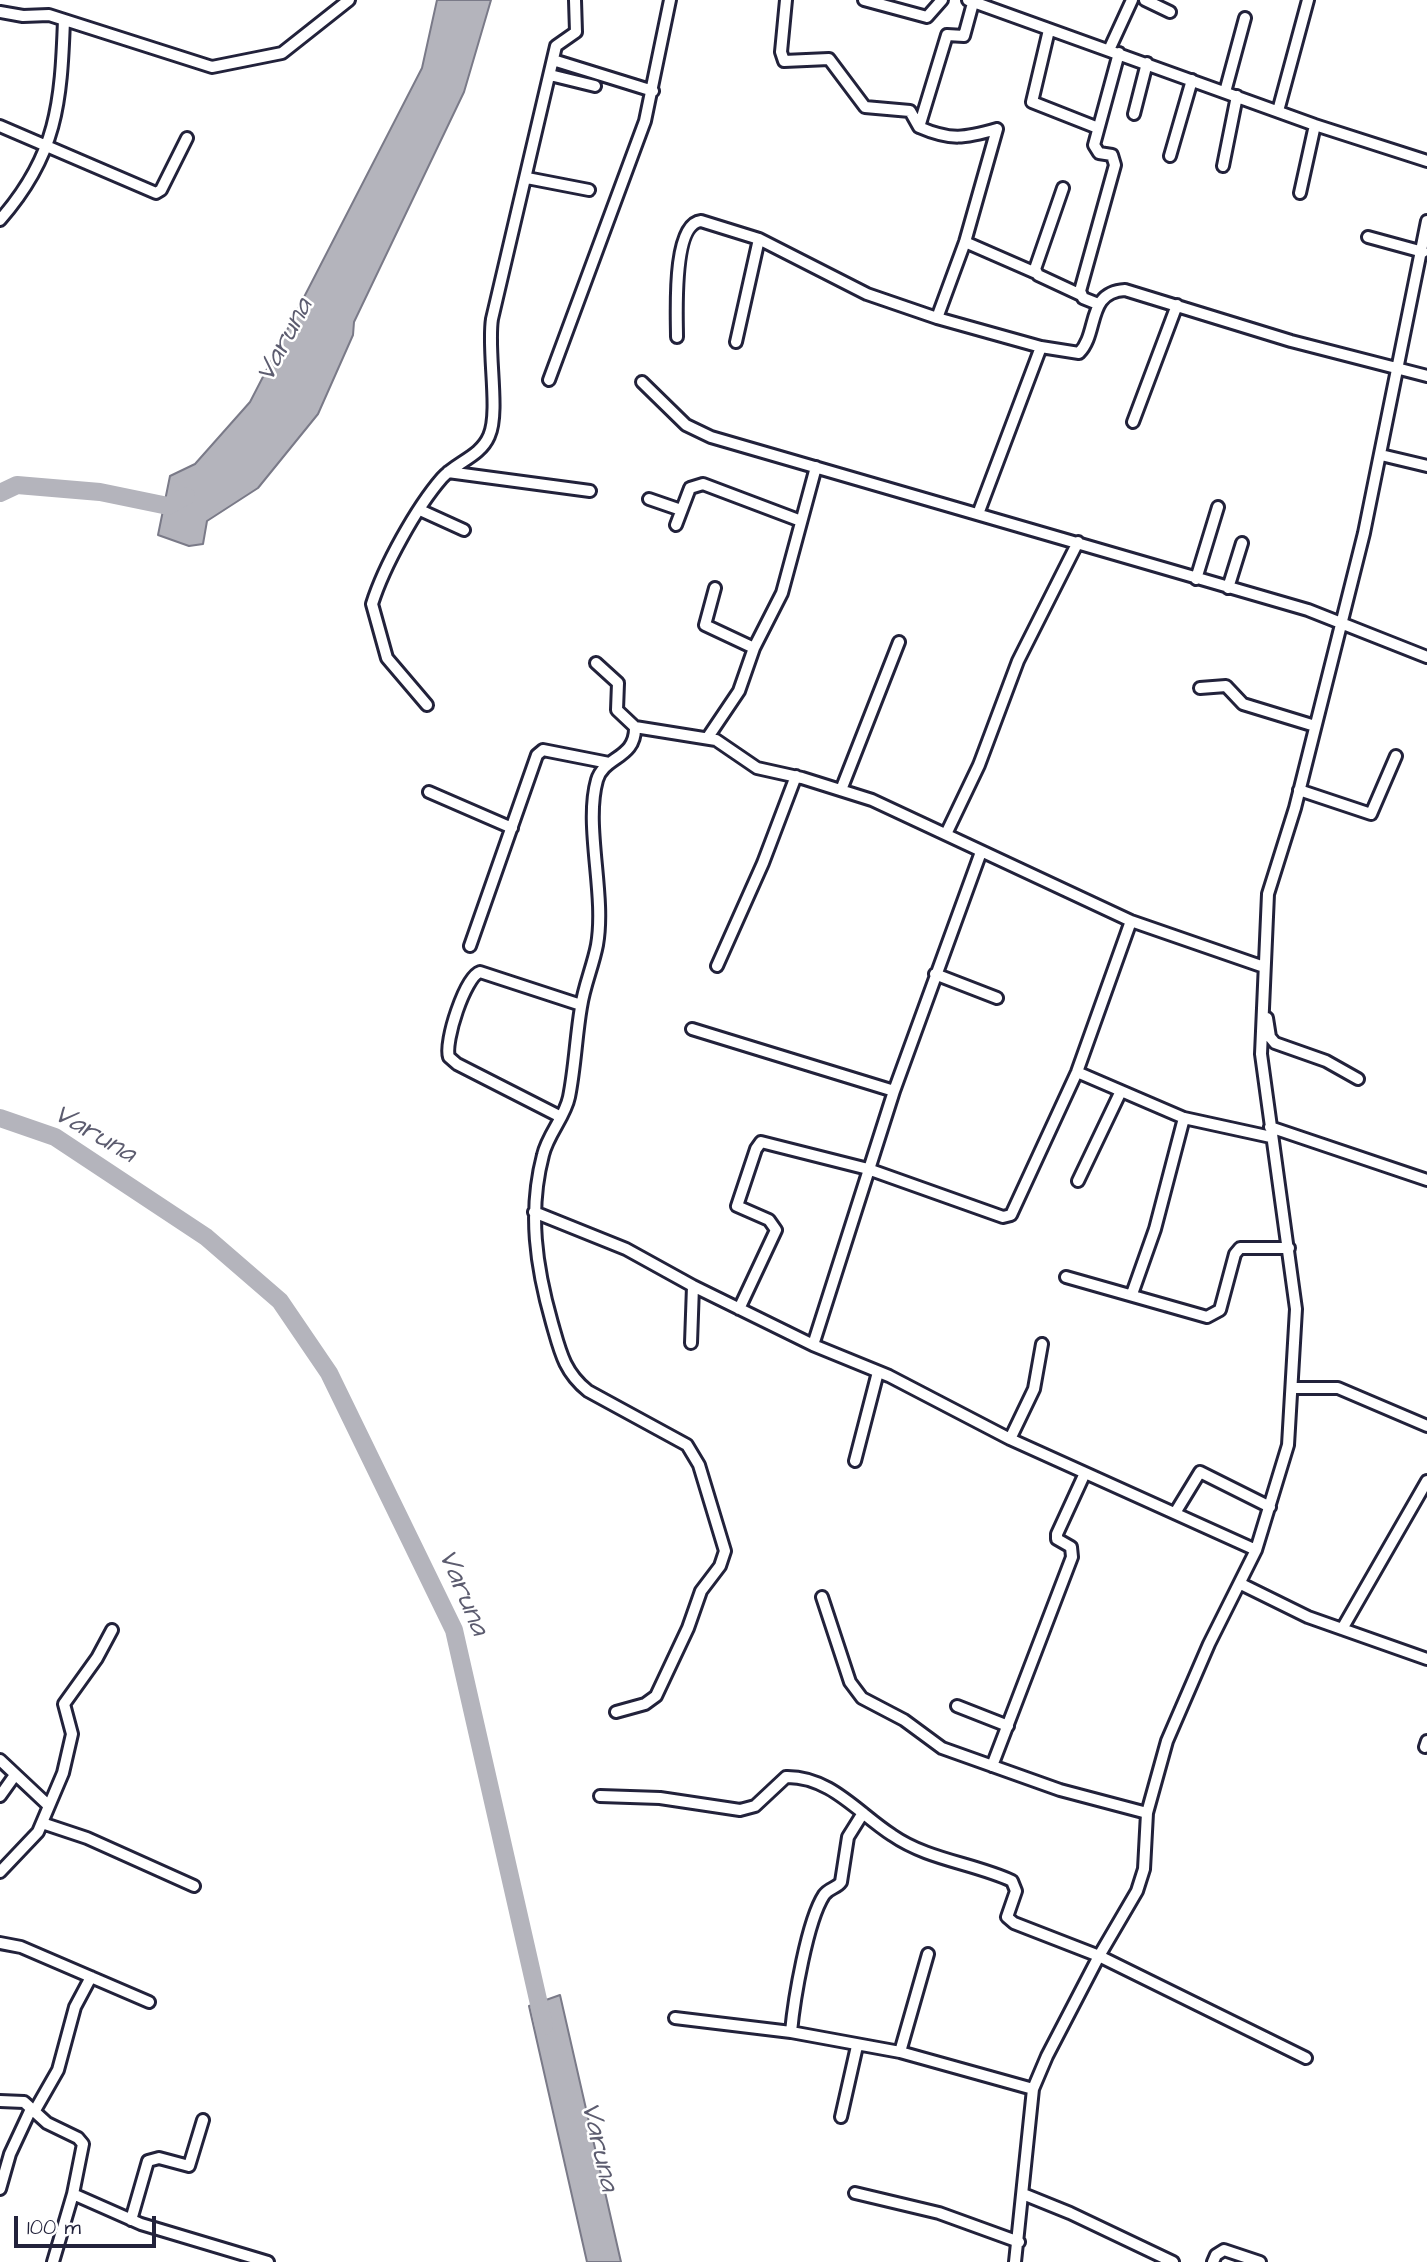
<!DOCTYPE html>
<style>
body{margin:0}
#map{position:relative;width:1427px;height:2262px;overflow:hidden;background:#fff;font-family:"Architects Daughter",sans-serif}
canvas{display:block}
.scale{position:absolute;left:14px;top:2216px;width:142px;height:32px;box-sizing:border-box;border:4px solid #22223b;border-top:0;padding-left:9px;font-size:21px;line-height:24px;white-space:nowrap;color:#22223b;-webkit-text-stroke:5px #fff;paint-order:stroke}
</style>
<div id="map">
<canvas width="1427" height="2262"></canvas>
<div class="scale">100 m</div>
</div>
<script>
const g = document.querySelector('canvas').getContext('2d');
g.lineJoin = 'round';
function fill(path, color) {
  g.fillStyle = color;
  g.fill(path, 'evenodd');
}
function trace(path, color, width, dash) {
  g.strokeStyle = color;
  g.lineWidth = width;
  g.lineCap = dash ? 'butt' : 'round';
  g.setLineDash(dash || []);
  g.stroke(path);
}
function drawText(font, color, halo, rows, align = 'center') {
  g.font = font + ' "Architects Daughter",sans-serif';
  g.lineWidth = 5;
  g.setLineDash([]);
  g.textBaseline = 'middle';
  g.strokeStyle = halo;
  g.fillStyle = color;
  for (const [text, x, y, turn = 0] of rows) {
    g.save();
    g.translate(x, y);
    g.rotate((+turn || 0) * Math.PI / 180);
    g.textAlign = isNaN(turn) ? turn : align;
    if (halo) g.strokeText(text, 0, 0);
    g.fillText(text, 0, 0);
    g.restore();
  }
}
const water = new Path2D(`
 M 437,0 L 491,0 L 464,92 L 354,322 L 353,335 L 318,414 L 258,488 L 207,521 L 203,544 L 189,546 L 158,535 L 170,476 L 195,464 L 250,402 L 422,68 Z
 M 560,1995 L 621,2262 L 587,2262 L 529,2006 Z`);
fill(water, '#b4b4bc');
trace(water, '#7a7a88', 2);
trace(new Path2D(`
 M 0,493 L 17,485 L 100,492 L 168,506 L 186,496
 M 0,1118 L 55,1137 L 206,1237 L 280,1301 L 329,1373 L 454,1630 L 544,2026`), '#b4b4bc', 18);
const minor = new Path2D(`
 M 786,0 L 781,52 L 784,61 L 829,59 L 865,107 L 910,111 L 919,127 C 951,141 965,138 997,129
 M 864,0 L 927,17 L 942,0
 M 968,0 L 1315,125 L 1427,161
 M 1145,0 L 1170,12
 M 0,12 L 23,16 L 49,15 L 212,67 L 282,53 L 349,0
 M 1049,30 L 1032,102 L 1098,128
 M 1109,50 L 1132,0
 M 553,60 L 653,91
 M 550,75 L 595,86
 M 1225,92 L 1245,18
 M 1278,111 L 1308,0
 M 1134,114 L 1147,63
 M 0,126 L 156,193 L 161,190 L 187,138
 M 919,127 L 947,35 L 964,36 L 973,3
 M 1170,156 L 1192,80
 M 1223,166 L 1237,96
 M 527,178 L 589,190
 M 1063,188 L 1035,269 L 1038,275 L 1081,295
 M 1300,193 L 1315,125
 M 0,220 C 57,155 61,103 64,20
 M 1368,237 L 1423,252
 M 965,242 L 1036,273
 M 1098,304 L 1083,298 L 1080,291 L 1115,165 L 1112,155 L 1099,153 L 1094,145 L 1119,53
 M 937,318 L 965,242 L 997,129
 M 677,337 C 677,314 672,224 701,221 L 759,239 L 867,294 L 937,318 L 1041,347 L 1079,353 C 1099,333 1086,292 1125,290 L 1291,341 L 1427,376
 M 736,342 L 759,239
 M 549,380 L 645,121 L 670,0
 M 642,382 L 686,425 L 711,437 L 1308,610 L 1427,657
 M 1133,422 L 1177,305
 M 1381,455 L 1427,466
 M 448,472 L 590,491
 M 649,499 L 681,510
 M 420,510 L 464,530
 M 978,514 L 1041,347
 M 676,525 L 690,488 L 703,484 L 801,521
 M 1196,579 L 1218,507
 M 715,588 L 705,625 L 754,648
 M 1228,588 L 1242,543
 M 596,663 L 618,683 L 617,710 L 635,727 C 636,759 604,756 597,780 C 584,826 606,894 597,945 C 593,966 584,986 581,1007 C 576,1036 575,1067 569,1097 C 565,1117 548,1134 543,1155 C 528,1212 536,1267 552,1323 C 560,1351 564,1372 588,1391 L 687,1445 L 699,1465 L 725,1551 L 720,1566 L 701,1591 L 688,1628 L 656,1696 L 645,1704 L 616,1712
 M 1200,688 L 1226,686 L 1243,704 L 1315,726
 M 427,705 L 387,658 L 372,604 C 384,566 416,508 442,478 C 456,462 480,457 489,436 C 500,412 487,351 492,319 L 556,46 L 576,32 L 575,0
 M 635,727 L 716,740 L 757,768 L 802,778 L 872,800 L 1131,921 L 1264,967
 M 708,737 L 739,691 L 754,648 L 782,593 L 816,467
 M 841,790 L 899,642
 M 1299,790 L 1371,814 L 1396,756
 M 429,792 L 512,828
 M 946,834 L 979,765 L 1018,661 L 1078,542
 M 470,946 L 537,755 L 543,750 L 609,763
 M 717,966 L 763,863 L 796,776
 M 935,974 L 997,998
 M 1267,1018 L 1270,1037 L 1275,1043 L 1326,1061 L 1358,1079
 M 692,1029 L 894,1091
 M 1077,1072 L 1184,1118 L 1271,1137
 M 561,1117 L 457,1064 L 449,1057 C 444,1042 465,977 480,972 L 581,1005
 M 1270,1127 L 1427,1180
 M 1078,1181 L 1121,1091
 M 534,1212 L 626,1249 L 693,1286 L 813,1345 L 889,1376 L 1010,1439 L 1256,1550
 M 1066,1277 L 1207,1317 L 1220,1310 L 1235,1254 L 1240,1248 L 1289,1248
 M 1132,1294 L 1155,1229 L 1184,1118
 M 739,1309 L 776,1230 L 769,1220 L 737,1206 L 756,1149 L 761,1142 L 868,1169 L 1003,1217 L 1011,1215 L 1077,1072 L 1131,921
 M 691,1343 L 693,1286
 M 813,1345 L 894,1091 L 981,852
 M 1293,1388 L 1338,1388 L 1427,1426
 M 1010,1439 L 1034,1389 L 1042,1344
 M 855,1461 L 878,1372
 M 1175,1513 L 1200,1472 L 1270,1507
 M 1241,1584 L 1308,1617 L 1427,1659
 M 822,1597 L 850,1682 L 862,1698 L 904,1720 L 942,1748 L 1060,1790 L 1147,1813
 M 1342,1629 L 1427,1481
 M 957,1706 L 1008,1726
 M 1425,1747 L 1427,1741
 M 0,1760 L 49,1806
 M 992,1766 L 1072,1557 L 1071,1547 L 1057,1539 L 1057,1534 L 1085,1473
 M 0,1796 L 15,1775
 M 600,1796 L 660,1798 L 740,1810 L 755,1806 L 786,1777 C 830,1776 859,1814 892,1835 C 928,1860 973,1863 1012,1881 L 1016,1891 L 1007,1917 L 1014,1923 L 1099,1956 L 1306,2058
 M 42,1823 L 87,1838 L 194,1886
 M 0,1872 L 38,1832 L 63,1773 L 72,1734 L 64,1704 L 97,1658 L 112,1630
 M 0,1943 L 21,1947 L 149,2002
 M 675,2018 L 791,2032 L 900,2052 L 1033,2089
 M 791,2032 C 794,2000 807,1921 824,1895 C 829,1888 837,1888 841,1882 L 848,1837 L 863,1813
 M 900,2052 L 928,1954
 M 0,2101 L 24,2102 L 47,2123 L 78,2138 L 83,2144 L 73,2194 L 53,2262
 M 34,2112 L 58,2070 L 75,2007 L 91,1977
 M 841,2117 L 857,2046
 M 0,2189 L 10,2154 L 31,2109
 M 855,2193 L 939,2213 L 1019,2242
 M 73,2194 L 141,2224 L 268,2262
 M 1023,2194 L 1070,2213 L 1173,2262
 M 131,2220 L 148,2161 L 159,2158 L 189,2166 L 203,2120
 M 1015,2262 L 1033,2089 L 1047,2056 L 1099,1956 L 1137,1891 L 1144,1869 L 1147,1813 L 1167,1741 L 1209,1644 L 1256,1550 L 1288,1445 L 1296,1309 L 1261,1054 L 1268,894 L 1295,808 L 1364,533 L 1427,221
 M 1213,2262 L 1216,2255 L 1224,2250 L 1260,2262`);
trace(minor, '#22223b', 16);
trace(minor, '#fff', 10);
drawText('italic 28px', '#5c5c6f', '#fff', [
 ["Varuna",286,341,-62],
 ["Varuna",94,1135,30],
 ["Varuna",462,1593,67],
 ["Varuna",598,2147,77]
]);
</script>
